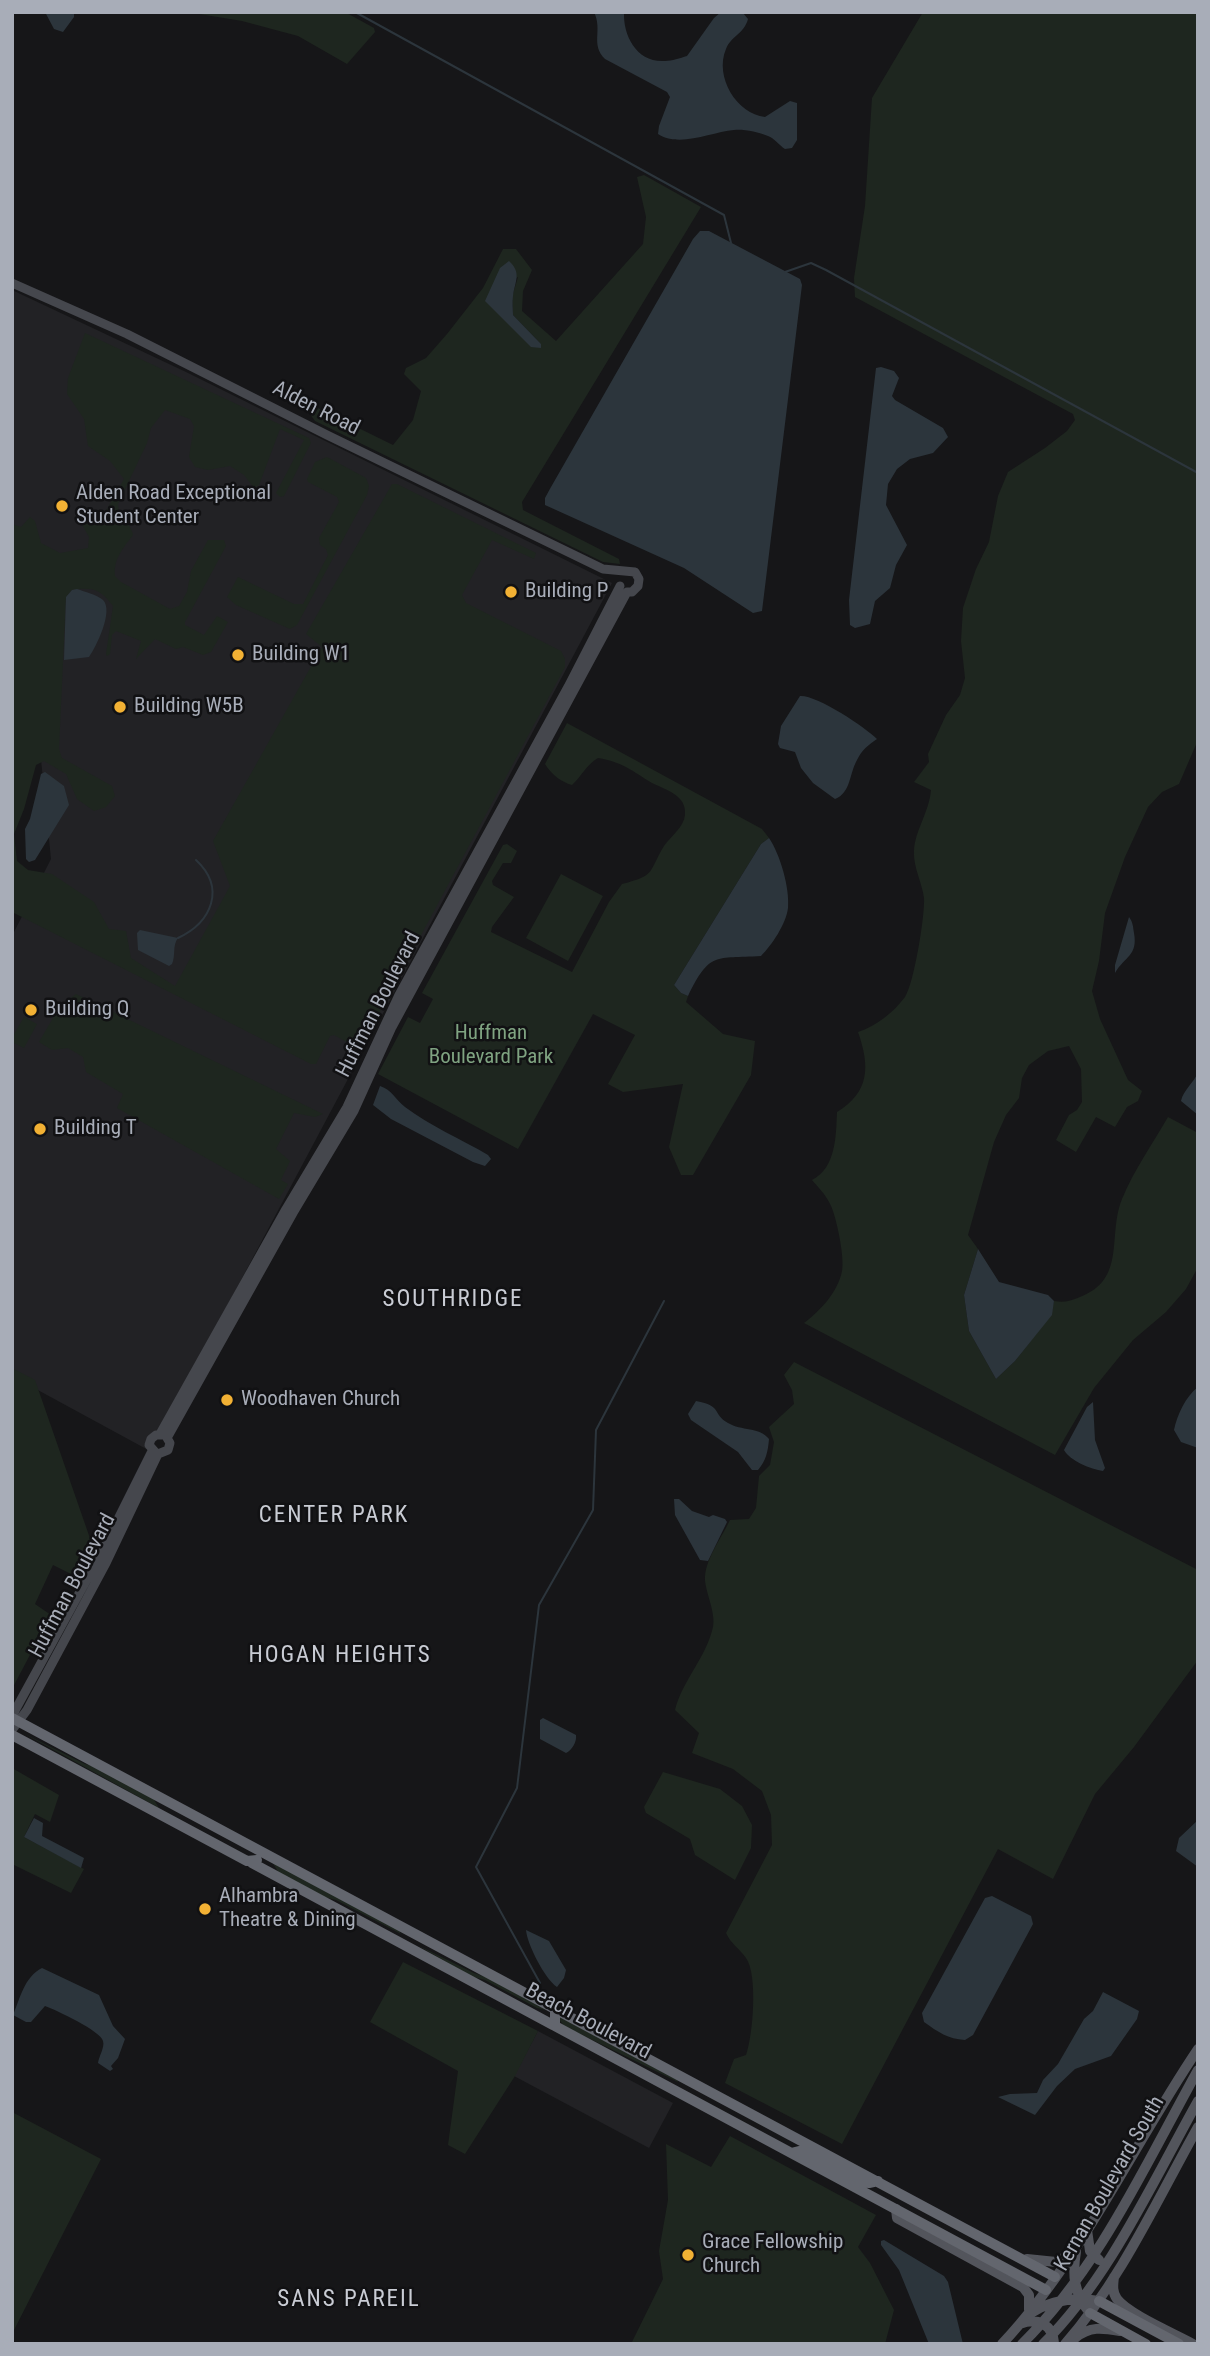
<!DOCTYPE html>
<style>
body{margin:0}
#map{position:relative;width:1210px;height:2356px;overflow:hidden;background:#161618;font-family:"Roboto Condensed",sans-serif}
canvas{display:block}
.frame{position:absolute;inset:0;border:14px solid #a8adb8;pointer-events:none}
</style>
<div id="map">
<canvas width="1210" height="2356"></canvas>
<div class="frame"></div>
</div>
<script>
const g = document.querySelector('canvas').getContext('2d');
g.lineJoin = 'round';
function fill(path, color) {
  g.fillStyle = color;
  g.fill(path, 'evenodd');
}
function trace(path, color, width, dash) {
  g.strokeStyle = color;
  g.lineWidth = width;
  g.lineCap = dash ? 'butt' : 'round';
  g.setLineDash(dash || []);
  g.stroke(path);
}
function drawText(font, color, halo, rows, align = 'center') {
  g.font = font + ' "Roboto Condensed",sans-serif';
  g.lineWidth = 5;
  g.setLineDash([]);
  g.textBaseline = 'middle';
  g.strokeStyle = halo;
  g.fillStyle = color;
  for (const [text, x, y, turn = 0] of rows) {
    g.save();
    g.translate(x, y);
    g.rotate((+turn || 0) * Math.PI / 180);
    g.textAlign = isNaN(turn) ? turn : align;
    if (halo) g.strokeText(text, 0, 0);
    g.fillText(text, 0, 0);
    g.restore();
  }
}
fill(new Path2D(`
 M 12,290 L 186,372 L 612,583 L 150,1451 L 12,1376 L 12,936 L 51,859 L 30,650 L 12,640 Z
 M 538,2031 L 673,2103 L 649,2148 L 514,2076 Z`), '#222225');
fill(new Path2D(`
 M 187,12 L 345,12 L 374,28 L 375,32 L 347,64 L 298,36 L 242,21 Z
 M 923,12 L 1198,12 L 1198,740 L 1179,784 L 1162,792 L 1148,807 L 1125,857 L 1105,913 L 1099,961 L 1092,991 L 1100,1019 L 1128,1080 L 1142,1091 L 1138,1101 L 1127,1107 L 1115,1127 L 1096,1117 L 1076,1152 L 1056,1140 L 1069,1115 L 1077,1110 L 1082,1102 L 1081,1069 L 1069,1046 L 1048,1051 L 1029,1065 L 1022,1078 L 1019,1098 L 1006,1115 L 994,1142 L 968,1235 L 978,1249 L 964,1295 L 969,1331 L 996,1379 L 1015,1361 L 1051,1315 L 1054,1301 C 1064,1303 1070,1301 1080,1297 C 1127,1279 1107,1236 1122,1199 C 1134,1170 1153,1143 1168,1117 L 1198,1133 L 1197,1269 L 1186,1289 L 1166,1312 L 1133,1340 L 1094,1388 L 1055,1455 L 804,1323 C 820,1311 838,1292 842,1271 C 845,1258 836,1213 829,1202 C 825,1194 818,1187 812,1180 C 836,1168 836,1136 837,1112 C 870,1092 870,1066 858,1032 C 876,1026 893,1013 905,997 C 914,983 925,916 924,898 C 922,882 913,867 914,851 C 915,830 929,813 931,790 L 914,782 L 929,762 L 928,754 L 946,715 L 960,695 L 965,678 L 961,641 L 963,608 L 976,569 L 989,542 L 998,496 L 1008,472 L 1045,448 L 1067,431 L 1075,420 L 1073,414 L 855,297 L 854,278 L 865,206 L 872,98 Z
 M 644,175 L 701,207 L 522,502 L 523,510 L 619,559 L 620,564 L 603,562 L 315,421 L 310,414 L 314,406 L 393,445 L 413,420 L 421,391 L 404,374 L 406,368 L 426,358 L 447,334 L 483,288 L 503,249 L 516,249 L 532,270 L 523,291 L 522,311 L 556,341 L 643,244 L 646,217 L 637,177 ZM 518,277 L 512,297 L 513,315 L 541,344 L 486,301 Z
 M 85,333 L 309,438 L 311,443 L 284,496 L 280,497 L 276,493 L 304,440 L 280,429 L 259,485 L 254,488 L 244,475 L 230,466 L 208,470 L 195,467 L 189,457 L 194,426 L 190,419 L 165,410 L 151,428 L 147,443 L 118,504 C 119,519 131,523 133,535 C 124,547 113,559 115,576 L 121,582 L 170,609 L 179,606 L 187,592 L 191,571 L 208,540 L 224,540 L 226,546 L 185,622 L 185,625 L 204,635 L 217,616 L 228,622 L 211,652 L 203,655 L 183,647 L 176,649 L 155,639 L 136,659 L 141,641 L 116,631 L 112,635 L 110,654 L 107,656 L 106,654 L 113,606 C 100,589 93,587 72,590 L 66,597 L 59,749 L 62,758 L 112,786 L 115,796 L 106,807 L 94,811 L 77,799 L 66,774 L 44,761 L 36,765 L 24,809 L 14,834 L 17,861 L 28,870 L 52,874 L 94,902 L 109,929 L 126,931 L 131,958 L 175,986 L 230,886 L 213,841 L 322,647 L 306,634 L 392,484 L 397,484 L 536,553 L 534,559 L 492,540 L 462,595 L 466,603 L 561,651 L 565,659 L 565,667 L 361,1047 L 356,1047 L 334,1035 L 330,1036 L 316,1064 L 311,1064 L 12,912 L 12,524 L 21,527 L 30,517 L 35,521 L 41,543 L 60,553 L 88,548 L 89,537 L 79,519 L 102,518 L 124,479 L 110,461 L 88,446 L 84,419 L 67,394 L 68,378 Z
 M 327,457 L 366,478 L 369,486 L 367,495 L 297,625 L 290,629 L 236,605 L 227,597 L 238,577 L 294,604 L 303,604 L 328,555 L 326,549 L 320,545 L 319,538 L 339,502 L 337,497 L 308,482 L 307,479 L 315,462 Z
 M 567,723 L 762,829 L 769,838 L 761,844 L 674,985 L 681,993 L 688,996 L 686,1002 L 723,1034 L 755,1041 L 751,1075 L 693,1175 L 681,1175 L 669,1147 L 683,1084 L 623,1092 L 608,1084 L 635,1035 L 593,1014 L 518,1149 L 378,1074 L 408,1017 L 420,1023 L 433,999 L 422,993 L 503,845 L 507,844 L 517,851 L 511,863 L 503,863 L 492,881 L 493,885 L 514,897 L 492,927 L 491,932 L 572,972 L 609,902 L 622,884 C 657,875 648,872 664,846 C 671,836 684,827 685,815 C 687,795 666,790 652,783 C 632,771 623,762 598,758 C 586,765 582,776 572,785 C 561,782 551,774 545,764 Z
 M 561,874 L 603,896 L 568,961 L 526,938 Z
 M 76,994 L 323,1114 L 315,1117 L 294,1113 L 276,1149 L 290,1161 L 281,1180 L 288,1184 L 279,1199 L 117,1108 L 123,1094 L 86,1072 L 83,1057 L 68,1048 L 52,1050 L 39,1042 L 60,1006 Z
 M 24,1017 L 37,1024 L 24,1048 L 12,1042 L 12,1038 Z
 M 794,1362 L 1198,1570 L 1198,1660 L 1134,1747 L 1095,1794 L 1053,1879 L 998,1849 L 842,2144 L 725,2083 L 734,2059 L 746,2055 C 753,2036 758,1974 746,1958 C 739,1948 731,1944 726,1933 L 772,1845 L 771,1815 L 762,1791 L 733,1769 L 692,1753 L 699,1733 L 675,1710 C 682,1681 706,1658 713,1627 C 716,1613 706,1594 705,1580 C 704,1561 722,1537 730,1520 L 749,1519 L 756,1508 L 759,1476 L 770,1465 L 774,1442 L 769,1427 L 794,1404 L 792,1390 L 784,1375 Z
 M 12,1368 L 35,1380 L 93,1547 L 73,1575 L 53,1565 L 35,1604 L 51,1615 L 12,1689 Z
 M 21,1732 L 85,1764 L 96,1767 L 153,1798 L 159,1808 Z
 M 12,1768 L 59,1795 L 50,1822 L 35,1814 L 24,1837 L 84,1869 L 71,1893 L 12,1864 Z
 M 663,1772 L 720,1789 L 742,1806 L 752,1825 L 751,1848 L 735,1880 L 695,1855 L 690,1839 L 646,1813 L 644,1807 Z
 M 272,1862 L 398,1929 L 401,1934 L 336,1900 L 324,1897 L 279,1873 Z
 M 417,1945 L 474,1973 L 486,1977 L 546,2010 L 537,2008 L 485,1980 L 473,1977 Z
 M 403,1962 L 538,2031 L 515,2076 L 465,2154 L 448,2145 L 458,2071 L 370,2022 Z
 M 556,2015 L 677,2080 L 678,2082 L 564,2026 Z
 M 12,2112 L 101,2159 L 12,2334 Z
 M 730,2136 L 876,2215 L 858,2247 L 870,2263 L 894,2310 L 885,2344 L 631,2344 L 663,2279 L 659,2251 L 668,2200 L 666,2144 L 711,2167 Z`), '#1e261f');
fill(new Path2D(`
 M 45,12 L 74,12 L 74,17 L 63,32 L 54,29 Z
 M 594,12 L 624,12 C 623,36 637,63 665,61 C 672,61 680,58 687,56 L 714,18 L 721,12 L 743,13 L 748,19 C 744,34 731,36 726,49 C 714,77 737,114 765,117 L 790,101 L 797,103 L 797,140 L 792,148 L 785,149 C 779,145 774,138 768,136 C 758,132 744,129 734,130 C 711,132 680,148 658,134 L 659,126 L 670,97 L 667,92 L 605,59 C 590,44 603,31 594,12 Z
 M 700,231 L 709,231 L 800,279 L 802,285 L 762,611 L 753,613 L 684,568 L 545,505 L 545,498 L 551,487 L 693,239 Z
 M 509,261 C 522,273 515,281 513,296 C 512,302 513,309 513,315 L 541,344 L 541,348 L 531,347 L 485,301 L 500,268 Z
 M 881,367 L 894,371 L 899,378 L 892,396 L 895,400 L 943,428 L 948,437 L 933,453 L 910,459 L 897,469 L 888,484 L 886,505 L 907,545 L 896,565 L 890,588 L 875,601 L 870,624 L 855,628 L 850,625 L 849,600 L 876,368 Z
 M 77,589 C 85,592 96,594 103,600 C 114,611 96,647 89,657 L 64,660 L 66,597 L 72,590 Z
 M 800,696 C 817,695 865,727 877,739 C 868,745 862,750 857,760 C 849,774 851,793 835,799 L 813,783 L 801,768 L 795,752 L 780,748 L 778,744 L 781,726 Z
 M 45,772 L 64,786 L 69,805 L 35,860 L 29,862 L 26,859 L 25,829 L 30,819 L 41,774 Z
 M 769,838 C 780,854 790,888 788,908 C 786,924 772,945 761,956 C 715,959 710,951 688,996 L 681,993 L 674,985 L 761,844 Z
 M 1129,917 C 1133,922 1133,927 1134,933 C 1138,956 1125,956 1115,973 L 1115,965 Z
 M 140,930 L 178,938 C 172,946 176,955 172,964 L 169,966 L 138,950 L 137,933 Z
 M 1198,1072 L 1198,1115 L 1181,1101 C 1183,1090 1194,1083 1198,1072 Z
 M 380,1086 C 392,1090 395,1099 405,1107 C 430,1126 461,1139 488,1155 L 491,1159 L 485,1166 L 473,1162 L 391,1119 L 373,1105 Z
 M 978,1249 L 999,1282 L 1048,1295 L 1054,1301 L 1052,1315 L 1015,1361 L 996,1379 L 969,1331 L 964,1295 Z
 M 1198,1387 L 1198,1448 L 1181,1442 L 1174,1430 C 1177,1415 1186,1396 1198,1387 Z
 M 696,1401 C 723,1406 712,1414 728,1423 C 741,1431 760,1427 769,1439 C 768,1451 766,1461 758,1470 L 752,1470 L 738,1452 L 691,1420 L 688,1414 Z
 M 1093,1402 L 1095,1440 L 1105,1468 L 1103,1471 C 1091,1469 1070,1461 1064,1450 L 1087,1407 Z
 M 674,1499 L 679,1499 L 692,1511 L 709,1517 L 713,1515 L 725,1519 L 727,1522 L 708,1561 L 700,1560 L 675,1515 Z
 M 543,1718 L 576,1735 C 577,1742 572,1750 566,1753 L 540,1739 L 540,1720 Z
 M 34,1818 L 43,1823 L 42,1836 L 84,1858 L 81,1868 L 24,1837 Z
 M 1198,1820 L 1198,1867 L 1176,1851 L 1179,1838 Z
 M 992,1896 L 1031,1916 L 1033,1924 L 973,2035 L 965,2040 C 948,2039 938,2032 924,2022 L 922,2013 L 985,1898 Z
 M 526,1930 L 549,1941 L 566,1970 L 564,1978 L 557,1987 C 545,1979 527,1944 526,1930 Z
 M 42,1968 L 99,1995 L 113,2026 L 125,2039 L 118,2058 L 111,2066 L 113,2069 L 110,2071 L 98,2063 C 99,2056 105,2047 103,2041 C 101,2031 56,2010 45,2006 L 31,2022 L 26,2022 L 13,2015 C 20,1999 24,1977 42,1968 Z
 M 1103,1992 L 1139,2011 L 1137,2019 L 1111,2056 L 1075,2069 L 1057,2086 L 1035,2115 L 998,2097 L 1010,2094 L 1037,2093 L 1043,2080 L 1058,2064 L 1084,2019 L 1093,2011 Z
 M 884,2240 L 944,2276 L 948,2282 L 963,2344 L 929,2344 L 899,2270 L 881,2245 L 881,2241 Z`), '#2c353c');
trace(new Path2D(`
 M 355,12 L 724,215 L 731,243
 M 785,272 L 811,263 L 826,270 L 1198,473
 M 178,938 C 212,922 226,888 196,860
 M 540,1983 L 476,1867 L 517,1788 L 539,1605 L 593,1510 L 596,1430 L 664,1301`), '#2c353c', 2);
trace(new Path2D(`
 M 12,283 L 127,334 L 327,435 L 603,569 L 635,572 L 639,579 L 638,586 L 632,592 L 627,592
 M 160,1434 L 286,1209 L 347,1107 L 399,995 L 568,687 L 620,586
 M 167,1438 L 293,1213 L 354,1111 L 392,1027 L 627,592
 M 156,1453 L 149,1445 L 151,1439 L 156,1435 L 163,1435
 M 158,1454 L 168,1450 L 170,1443 L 167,1438
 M 12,1716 L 98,1559 L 152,1451
 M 12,1730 L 27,1710 L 106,1563 L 158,1454`), '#45474d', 9);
trace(new Path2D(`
 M 896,2209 L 897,2218 L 1023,2287 L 1029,2295 L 1029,2310
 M 1087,2230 L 1090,2251 L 1099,2260
 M 1076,2252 C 1072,2275 1074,2294 1090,2313
 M 1027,2259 L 1056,2262 L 1068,2255
 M 1114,2277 C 1113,2285 1112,2292 1117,2299 C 1128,2314 1175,2334 1193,2344
 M 1031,2313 C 1052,2300 1075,2297 1099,2301
 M 1020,2324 C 1037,2317 1053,2324 1054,2344
 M 1075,2338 C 1090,2326 1102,2328 1120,2331
 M 1002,2344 C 1083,2257 1132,2147 1198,2049
 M 1022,2344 C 1100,2267 1145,2165 1198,2070
 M 1043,2344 C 1109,2279 1153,2181 1198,2101
 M 1065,2344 C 1121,2280 1157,2200 1198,2127`), '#53555c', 10);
trace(new Path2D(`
 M 12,1718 L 1055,2277
 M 12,1735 L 247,1861 L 257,1860
 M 252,1863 L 553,2025
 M 555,2008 L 555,2026 L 1046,2290
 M 791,2153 L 803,2150 L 860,2181 L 869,2183 L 878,2181
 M 1099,2301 L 1179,2344
 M 1090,2313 L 1146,2344`), '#63666e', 10);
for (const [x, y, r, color] of [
 [62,506,7,"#f2b134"],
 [511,592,7,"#f2b134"],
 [238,655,7,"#f2b134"],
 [120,707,7,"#f2b134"],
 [31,1010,7,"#f2b134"],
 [40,1129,7,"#f2b134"],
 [227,1400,7,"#f2b134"],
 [205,1909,7,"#f2b134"],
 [688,2255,7,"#f2b134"]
]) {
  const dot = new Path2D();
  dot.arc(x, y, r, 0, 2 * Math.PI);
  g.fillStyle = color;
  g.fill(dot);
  trace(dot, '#111113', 2.5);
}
drawText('21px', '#a8adb8', '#111113', [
 ["Alden Road",316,409,27],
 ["Huffman Boulevard",379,1005,-63],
 ["Huffman Boulevard",73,1586,-62],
 ["Beach Boulevard",588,2022,28],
 ["Kernan Boulevard South",1110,2184,-60]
]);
drawText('21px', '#a8adb8', '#111113', [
 ["Alden Road Exceptional",76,494],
 ["Student Center",76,518],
 ["Building P",525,592],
 ["Building W1",252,655],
 ["Building W5B",134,707],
 ["Building Q",45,1010],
 ["Building T",54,1129],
 ["Woodhaven Church",241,1400],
 ["Alhambra",219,1897],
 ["Theatre & Dining",219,1921],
 ["Grace Fellowship",702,2243],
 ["Church",702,2267]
], 'left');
drawText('21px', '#7fa381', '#111113', [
 ["Huffman",491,1034],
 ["Boulevard Park",491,1058]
]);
g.letterSpacing = '2px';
drawText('23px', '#c9ccd4', '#111113', [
 ["SOUTHRIDGE",453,1300],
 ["CENTER PARK",334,1516],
 ["HOGAN HEIGHTS",340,1656],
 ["SANS PAREIL",349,2300]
]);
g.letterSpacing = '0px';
</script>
